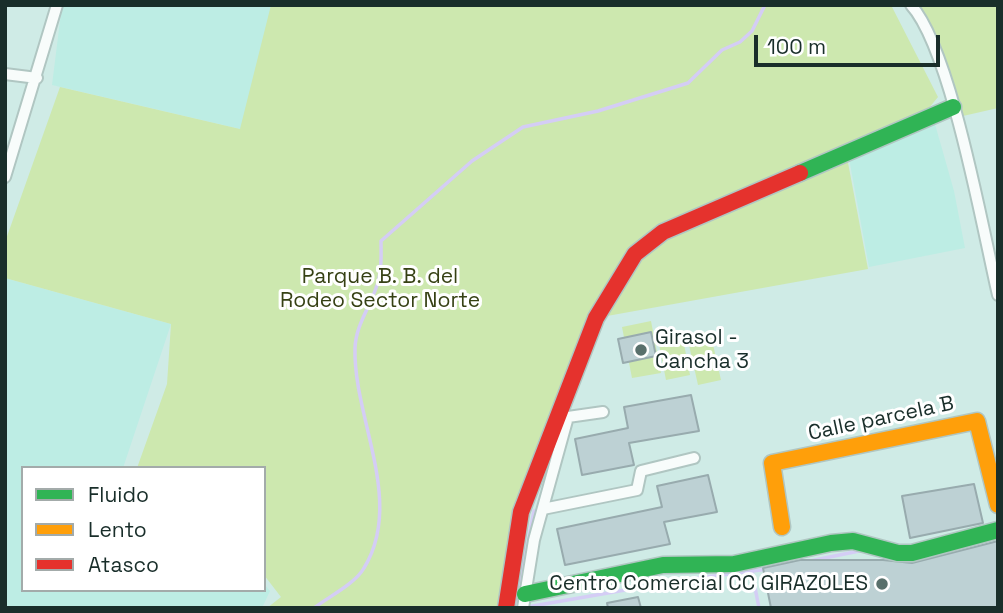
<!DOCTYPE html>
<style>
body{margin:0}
#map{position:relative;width:1003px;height:613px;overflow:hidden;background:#cfebe6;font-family:"Space Grotesk",sans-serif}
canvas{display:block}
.frame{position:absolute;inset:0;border:7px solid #192e2a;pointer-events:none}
.legend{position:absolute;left:21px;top:466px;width:245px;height:126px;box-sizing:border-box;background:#fff;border:2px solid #a3abaa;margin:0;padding:9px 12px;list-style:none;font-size:21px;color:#192e2a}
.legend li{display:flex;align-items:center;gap:14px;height:35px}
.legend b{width:35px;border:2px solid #a3abaa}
.scale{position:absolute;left:754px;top:35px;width:186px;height:32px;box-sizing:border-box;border:4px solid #192e2a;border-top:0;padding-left:9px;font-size:21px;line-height:24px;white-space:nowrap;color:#192e2a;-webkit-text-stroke:5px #fff;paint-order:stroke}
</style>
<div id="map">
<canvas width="1003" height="613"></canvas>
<div class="frame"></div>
<ul class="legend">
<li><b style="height:9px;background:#30b455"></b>Fluido</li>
<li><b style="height:9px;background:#ff9f0a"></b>Lento</li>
<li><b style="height:9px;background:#e5322d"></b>Atasco</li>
</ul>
<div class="scale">100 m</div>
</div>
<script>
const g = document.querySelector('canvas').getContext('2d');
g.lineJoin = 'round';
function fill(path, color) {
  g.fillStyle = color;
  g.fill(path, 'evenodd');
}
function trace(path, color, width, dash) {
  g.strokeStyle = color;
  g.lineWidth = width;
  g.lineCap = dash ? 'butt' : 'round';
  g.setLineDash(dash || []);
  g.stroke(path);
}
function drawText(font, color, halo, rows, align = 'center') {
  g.font = font + ' "Space Grotesk",sans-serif';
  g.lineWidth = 6;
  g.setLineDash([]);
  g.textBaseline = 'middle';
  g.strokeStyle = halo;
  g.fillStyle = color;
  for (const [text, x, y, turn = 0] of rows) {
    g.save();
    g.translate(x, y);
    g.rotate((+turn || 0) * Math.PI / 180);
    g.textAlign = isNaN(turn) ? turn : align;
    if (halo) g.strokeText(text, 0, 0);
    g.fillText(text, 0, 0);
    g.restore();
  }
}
fill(new Path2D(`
 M 62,5 L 270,5 L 270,8 L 272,5 L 403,5 L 240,129 L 52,85 Z
 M 933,117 L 954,191 L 965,248 L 869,267 L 848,153 Z
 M 5,278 L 171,324 L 123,468 L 23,468 L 23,590 L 264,590 L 264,584 L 270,591 L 262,608 L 5,608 Z`), '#bdede4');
fill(new Path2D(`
 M 271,5 L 891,5 L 938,97 L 920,119 L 846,152 L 868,269 L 596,318 L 524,522 L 506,608 L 267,608 L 281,597 L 264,575 L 264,468 L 137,468 L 167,384 L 171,324 L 5,278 L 5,242 L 60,87 L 240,129 Z
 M 925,5 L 998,5 L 998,108 L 963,116 L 920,8 Z
 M 651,321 L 661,373 L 632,378 L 622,327 Z
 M 710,331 L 721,380 L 698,385 L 687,336 Z
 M 682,334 L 690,375 L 666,380 L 658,339 Z`), '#cde8af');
trace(new Path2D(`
 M 887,558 L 900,562 L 921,561
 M 810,561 L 864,550
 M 752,572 L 759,608
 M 527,607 L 683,580 L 768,569
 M 314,608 C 328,597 355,584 364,568 C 405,501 353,418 355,348 C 356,322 374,302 379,278 C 382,266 381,252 381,241 L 472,161 L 523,127 L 598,111 L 688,83 L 722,50 L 740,42 L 752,31 L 765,5
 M 515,608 L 534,511`), '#d4cdf5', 3.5);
const building = new Path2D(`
 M 651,332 L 656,356 L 623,363 L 618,339 Z
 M 691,395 L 699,431 L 629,443 L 634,465 L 582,475 L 575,439 L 628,428 L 624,407 Z
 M 708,475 L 717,512 L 664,522 L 670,544 L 565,565 L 557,529 L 662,507 L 657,486 Z
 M 974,484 L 983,523 L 910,538 L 902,496 Z
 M 998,541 L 998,608 L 771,608 L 763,568 L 800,560 L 883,560 L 912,563 Z
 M 638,597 L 641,608 L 608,608 L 607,603 Z`);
fill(building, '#bdd1d4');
trace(building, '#98abae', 2);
const street = new Path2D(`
 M 911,5 C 951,49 983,231 998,295
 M 5,74 L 37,78
 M 5,177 L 57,5
 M 543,509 L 637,490 L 641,471 L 694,458
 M 523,608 L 534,540 L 568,417 L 603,412`);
const fast = new Path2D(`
 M 800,173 L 953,107
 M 525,594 L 663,565 L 734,564 L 831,543 L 853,541 L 898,553 L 912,553 L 998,530`);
const slow = new Path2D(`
 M 782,527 L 772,463 L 977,421 L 998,505`);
const jam = new Path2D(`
 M 506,608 L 521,512 L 596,318 L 635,254 L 663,232 L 800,173`);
trace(street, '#b0c6c2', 14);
trace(fast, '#b0c6c2', 19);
trace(slow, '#b0c6c2', 19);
trace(jam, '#b0c6c2', 19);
trace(street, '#f8fcfb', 10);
trace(fast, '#30b455', 16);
trace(slow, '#ff9f0a', 16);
trace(jam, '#e5322d', 16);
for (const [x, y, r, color] of [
 [641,350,7,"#59706c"],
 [882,584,7,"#59706c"]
]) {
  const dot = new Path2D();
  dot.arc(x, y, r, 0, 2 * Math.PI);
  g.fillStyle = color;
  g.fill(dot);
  trace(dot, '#fff', 2.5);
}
drawText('21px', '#364114', '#fff', [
 ["Parque B. B. del",380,277],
 ["Rodeo Sector Norte",380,301]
]);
drawText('21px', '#192e2a', '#fff', [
 ["Girasol -",655,338],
 ["Cancha 3",655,362],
 ["Centro Comercial CC GIRAZOLES",868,584,"right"]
], 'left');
drawText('21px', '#192e2a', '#fff', [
 ["Calle parcela B",881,419,-12]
]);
</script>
